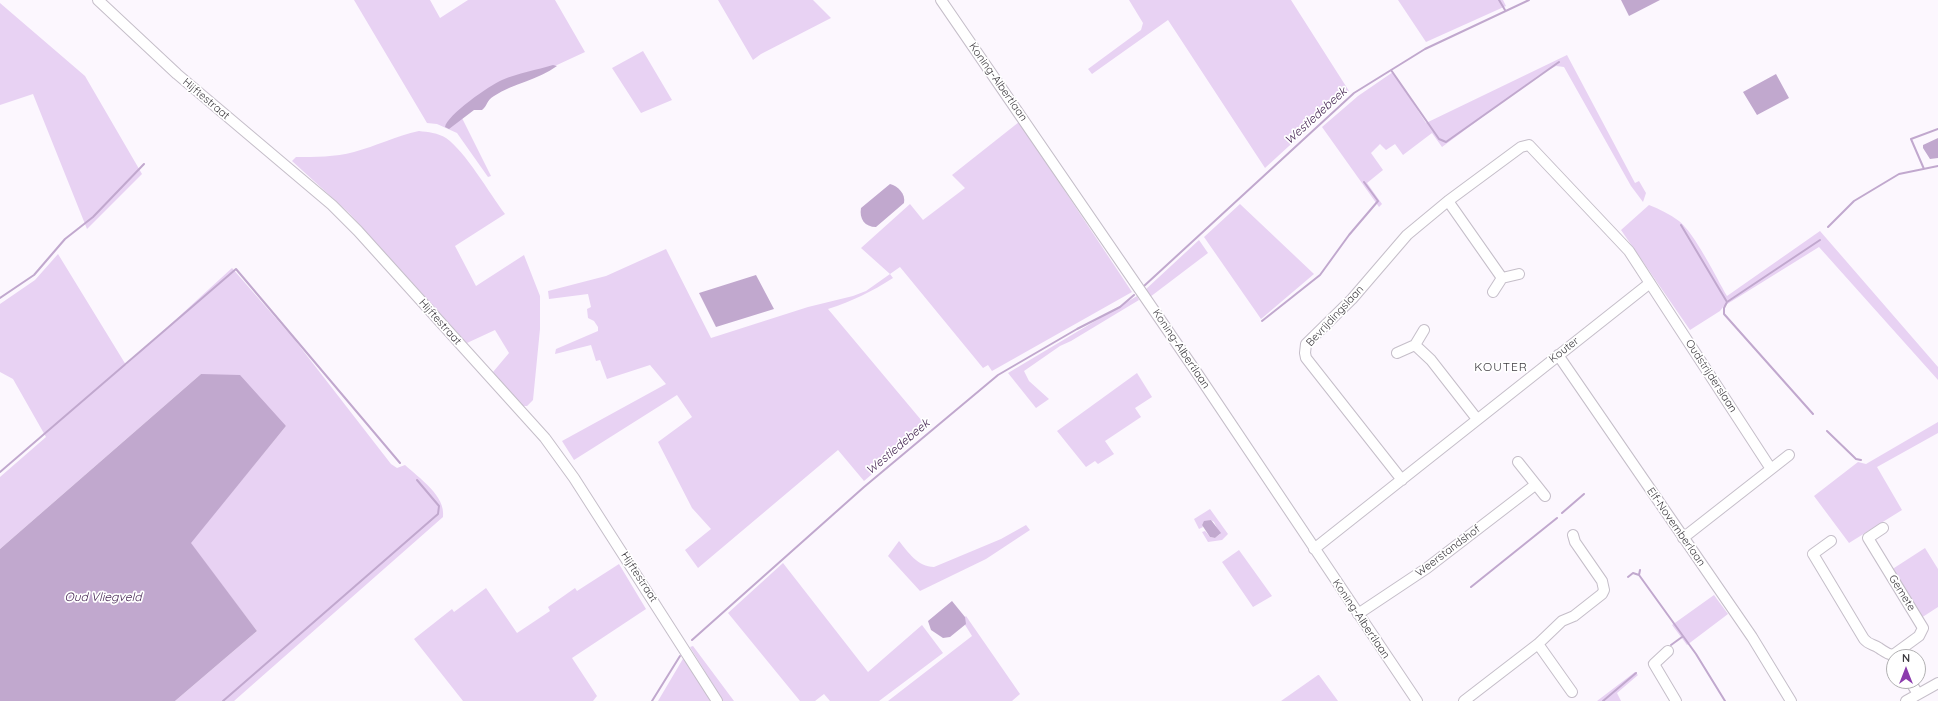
<!DOCTYPE html>
<style>
body{margin:0}
#map{position:relative;width:1938px;height:701px;overflow:hidden;background:#fcf7fe;font-family:Quicksand,sans-serif}
canvas{display:block}
.north{position:absolute;left:1886px;top:649px;width:40px;height:40px;box-sizing:border-box;background:#fff;border:1px solid #b1b0b2;border-radius:50%;rotate:0deg;font-size:11px;font-weight:700;line-height:16px;text-align:center;color:#3d3a3f}
.north::after{content:'';display:block;margin:auto;width:14px;height:18px;background:#8c3cad;clip-path:polygon(50% 0,100% 100%,50% 72%,0 100%)}
</style>
<div id="map">
<canvas width="1938" height="701"></canvas>
<div class="north">N</div>
</div>
<script>
const g = document.querySelector('canvas').getContext('2d');
g.lineJoin = 'round';
function fill(path, color) {
  g.fillStyle = color;
  g.fill(path, 'evenodd');
}
function trace(path, color, width, dash) {
  g.strokeStyle = color;
  g.lineWidth = width;
  g.lineCap = dash ? 'butt' : 'round';
  g.setLineDash(dash || []);
  g.stroke(path);
}
function drawText(font, color, halo, rows, align = 'center') {
  g.font = font + ' Quicksand,sans-serif';
  g.lineWidth = 3.5;
  g.setLineDash([]);
  g.textBaseline = 'middle';
  g.strokeStyle = halo;
  g.fillStyle = color;
  for (const [text, x, y, turn = 0] of rows) {
    g.save();
    g.translate(x, y);
    g.rotate((+turn || 0) * Math.PI / 180);
    g.textAlign = isNaN(turn) ? turn : align;
    if (halo) g.strokeText(text, 0, 0);
    g.fillText(text, 0, 0);
    g.restore();
  }
}
fill(new Path2D(`
 M 354,0 L 430,0 L 440,18 L 468,0 L 555,0 L 585,52 L 501,91 L 461,116 L 491,176 L 488,177 L 457,133 L 437,124 L 427,123 Z
 M 718,0 L 813,0 L 831,18 L 761,54 L 753,60 Z
 M 1129,0 L 1291,0 L 1349,91 L 1265,168 L 1168,20 L 1092,74 L 1088,69 L 1141,30 L 1143,23 Z
 M 1398,0 L 1503,0 L 1506,6 L 1426,42 Z
 M 0,3 L 85,76 L 142,174 L 87,229 L 33,94 L 0,105 Z
 M 643,51 L 672,100 L 641,113 L 612,68 Z
 M 1567,55 L 1635,183 L 1639,181 L 1646,193 L 1643,202 L 1631,186 L 1564,67 L 1556,66 L 1539,75 L 1442,147 L 1432,133 L 1403,155 L 1395,144 L 1386,150 L 1380,144 L 1371,153 L 1383,170 L 1367,183 L 1382,204 L 1379,207 L 1322,127 L 1358,96 L 1393,72 L 1426,123 Z
 M 1019,122 L 1132,292 L 992,371 L 988,365 L 983,368 L 900,267 L 890,274 L 893,278 C 871,292 853,301 828,309 L 927,427 L 864,481 L 838,450 L 698,568 L 685,550 L 711,529 L 692,508 L 658,442 L 692,417 L 677,395 L 574,460 L 562,441 L 666,384 L 650,365 L 607,379 L 600,360 L 596,361 L 591,345 L 555,354 L 556,349 L 598,331 L 598,327 L 594,321 L 588,318 L 587,309 L 591,307 L 588,294 L 549,299 L 548,291 L 606,276 L 666,249 L 711,338 L 808,307 L 853,296 L 866,291 L 890,274 L 861,248 L 910,204 L 923,220 L 965,188 L 952,175 Z
 M 419,131 C 428,132 438,133 446,138 C 465,151 490,194 505,214 L 455,246 L 476,286 L 524,255 L 540,296 L 540,329 L 533,400 L 527,406 L 523,406 L 493,372 L 509,353 L 495,330 L 467,343 L 349,213 L 292,161 L 296,157 C 315,157 335,157 354,152 C 376,146 396,136 419,131 Z
 M 1240,204 L 1314,274 L 1261,319 L 1204,237 Z
 M 1649,205 C 1660,209 1669,214 1679,221 C 1695,234 1716,277 1727,296 L 1820,231 L 1938,367 L 1938,380 L 1819,247 L 1724,306 L 1720,311 L 1690,330 L 1621,230 Z
 M 1199,240 L 1208,253 L 1150,297 L 1145,290 Z
 M 58,254 L 126,365 L 232,268 L 294,339 L 391,464 L 397,468 L 405,465 C 419,478 446,496 443,517 L 234,701 L 175,701 L 257,631 L 190,543 L 286,426 L 201,374 L 0,549 L 0,477 L 46,437 L 13,379 L 0,372 L 0,304 L 35,280 Z
 M 1137,296 L 1139,300 L 1071,341 L 1060,346 L 1024,371 L 1029,381 L 1049,399 L 1036,408 L 1008,373 Z
 M 1137,373 L 1152,397 L 1135,408 L 1141,417 L 1105,441 L 1114,454 L 1098,464 L 1095,461 L 1086,467 L 1057,431 Z
 M 1938,422 L 1938,433 L 1877,467 L 1902,510 L 1849,543 L 1814,496 L 1858,462 L 1866,464 Z
 M 1210,509 L 1228,534 L 1222,540 L 1208,542 L 1202,532 L 1205,531 L 1210,537 L 1215,538 L 1220,534 L 1214,522 L 1211,520 L 1202,524 L 1203,527 L 1199,529 L 1194,519 Z
 M 1026,525 L 1030,530 L 986,559 L 920,591 L 888,556 L 899,541 C 908,552 918,567 934,567 L 1001,539 Z
 M 1925,548 L 1938,569 L 1938,607 L 1921,618 L 1891,570 Z
 M 1239,550 L 1272,596 L 1253,607 L 1222,562 Z
 M 783,563 L 868,672 L 922,625 L 943,653 L 879,701 L 830,701 L 824,694 L 815,701 L 800,701 L 728,613 Z
 M 619,564 L 646,609 L 572,658 L 597,696 L 593,701 L 463,701 L 414,639 L 452,609 L 454,612 L 486,588 L 517,633 L 550,611 L 548,607 L 575,588 L 577,591 Z
 M 1714,595 L 1728,614 L 1687,645 L 1672,625 Z
 M 966,616 L 1020,694 L 1012,701 L 888,701 L 972,636 L 962,620 Z
 M 693,646 L 734,701 L 723,701 L 690,647 Z
 M 684,657 L 708,695 L 710,701 L 658,701 Z
 M 1635,672 L 1638,675 L 1617,693 L 1621,701 L 1597,701 Z
 M 1319,675 L 1338,701 L 1281,701 L 1318,675 Z`), '#e8d2f3');
fill(new Path2D(`
 M 1621,0 L 1660,0 L 1629,16 Z
 M 553,65 L 557,66 C 538,80 514,83 494,96 C 486,101 488,105 482,110 L 474,110 L 449,129 L 445,127 C 447,115 490,85 502,80 C 518,73 537,70 553,65 Z
 M 1776,74 L 1789,98 L 1757,115 L 1743,92 Z
 M 1938,138 L 1938,158 L 1930,159 L 1923,148 L 1923,145 Z
 M 890,184 C 898,186 906,194 904,203 L 876,227 C 865,227 859,219 861,208 Z
 M 756,275 L 774,309 L 716,327 L 699,293 Z
 M 201,374 L 240,375 L 286,426 L 191,543 L 257,631 L 175,701 L 0,701 L 0,549 Z
 M 1211,520 L 1221,533 L 1215,538 L 1210,537 L 1202,525 L 1204,521 Z
 M 952,601 L 965,617 L 966,624 L 950,637 L 943,638 L 931,630 L 928,621 Z`), '#c1a8ce');
trace(new Path2D(`
 M 1499,0 L 1505,10
 M 1391,70 L 1439,139 L 1446,142 L 1559,62
 M 1924,169 L 1911,139 L 1938,129
 M 1681,225 L 1727,302 L 1820,240
 M 1828,227 L 1854,201 L 1899,174 L 1938,166
 M 1144,286 L 1354,93 L 1425,49 L 1529,0
 M 0,298 L 34,275 L 65,239 L 93,217 L 144,164
 M 1727,302 L 1724,308 L 1724,314 L 1813,414
 M 1262,321 L 1320,275 L 1349,235 L 1378,201 L 1364,182
 M 1827,431 L 1856,459 L 1861,460
 M 0,472 L 236,269 L 400,463
 M 1562,513 L 1584,494
 M 1639,575 L 1640,570
 M 1628,577 L 1633,573 L 1639,575 L 1696,654 L 1725,701
 M 1471,587 L 1557,518
 M 692,640 L 864,487 L 998,375 L 1077,329 L 1120,307 L 1134,295
 M 1671,645 L 1682,637
 M 223,701 L 438,514 L 439,506 L 417,480
 M 652,701 L 680,656
 M 1603,701 L 1636,673`), '#c1a8ce', 2);
const minor = new Path2D(`
 M 98,0 L 177,74 L 332,205 L 358,231 L 545,438 L 574,478 L 717,701
 M 941,0 L 1199,376 L 1417,701
 M 1448,201 L 1502,278
 M 1493,292 L 1502,278 L 1519,274
 M 1415,345 L 1431,360 L 1477,419
 M 1397,353 L 1415,345 L 1424,330
 M 1558,355 L 1752,637 L 1791,701
 M 1518,462 L 1545,496
 M 1402,480 L 1306,358 L 1305,353 L 1306,344 L 1352,299 L 1407,235 L 1448,201 L 1521,147 L 1529,145 L 1629,251 L 1771,469
 M 1883,528 L 1868,538 L 1923,628 L 1919,636 L 1893,655 L 1894,660
 M 1683,538 L 1789,455
 M 1831,541 L 1813,554 L 1864,639 C 1869,645 1873,644 1879,648 C 1884,651 1886,654 1893,655
 M 1314,549 L 1650,283
 M 1358,614 L 1427,568 L 1535,485
 M 1538,644 L 1572,692
 M 1668,651 L 1654,664 L 1676,701
 M 1910,681 L 1918,694
 M 1464,701 L 1538,644 L 1562,621 L 1574,616 L 1602,594 L 1604,590 L 1602,581 L 1575,542 L 1573,535
 M 1906,701 L 1938,683`);
trace(minor, '#c5bec9', 12);
trace(minor, '#fff', 10);
drawText('11px', '#3d3a3f', '#fff', [
 ["Koning-Albertlaan",998,82,55],
 ["Hijftestraat",206,99,40],
 ["Bevrijdingslaan",1335,316,-47],
 ["Hijftestraat",440,322,48],
 ["Koning-Albertlaan",1181,349,56],
 ["Kouter",1564,350,-38],
 ["Oudstrijderslaan",1711,376,57],
 ["Elf-Novemberlaan",1676,527,55],
 ["Weerstandshof",1448,551,-37],
 ["Hijftestraat",639,577,57],
 ["Gemete",1902,593,58],
 ["Koning-Albertlaan",1361,619,56]
]);
drawText('italic 12px', '#401f4e', '#fff', [
 ["Westledebeek",1316,116,-42],
 ["Westledebeek",898,447,-40],
 ["Oud Vliegveld",103,597]
]);
g.letterSpacing = '1px';
drawText('12px', '#3d3a3f', '#fff', [
 ["KOUTER",1501,367]
]);
g.letterSpacing = '0px';
</script>
